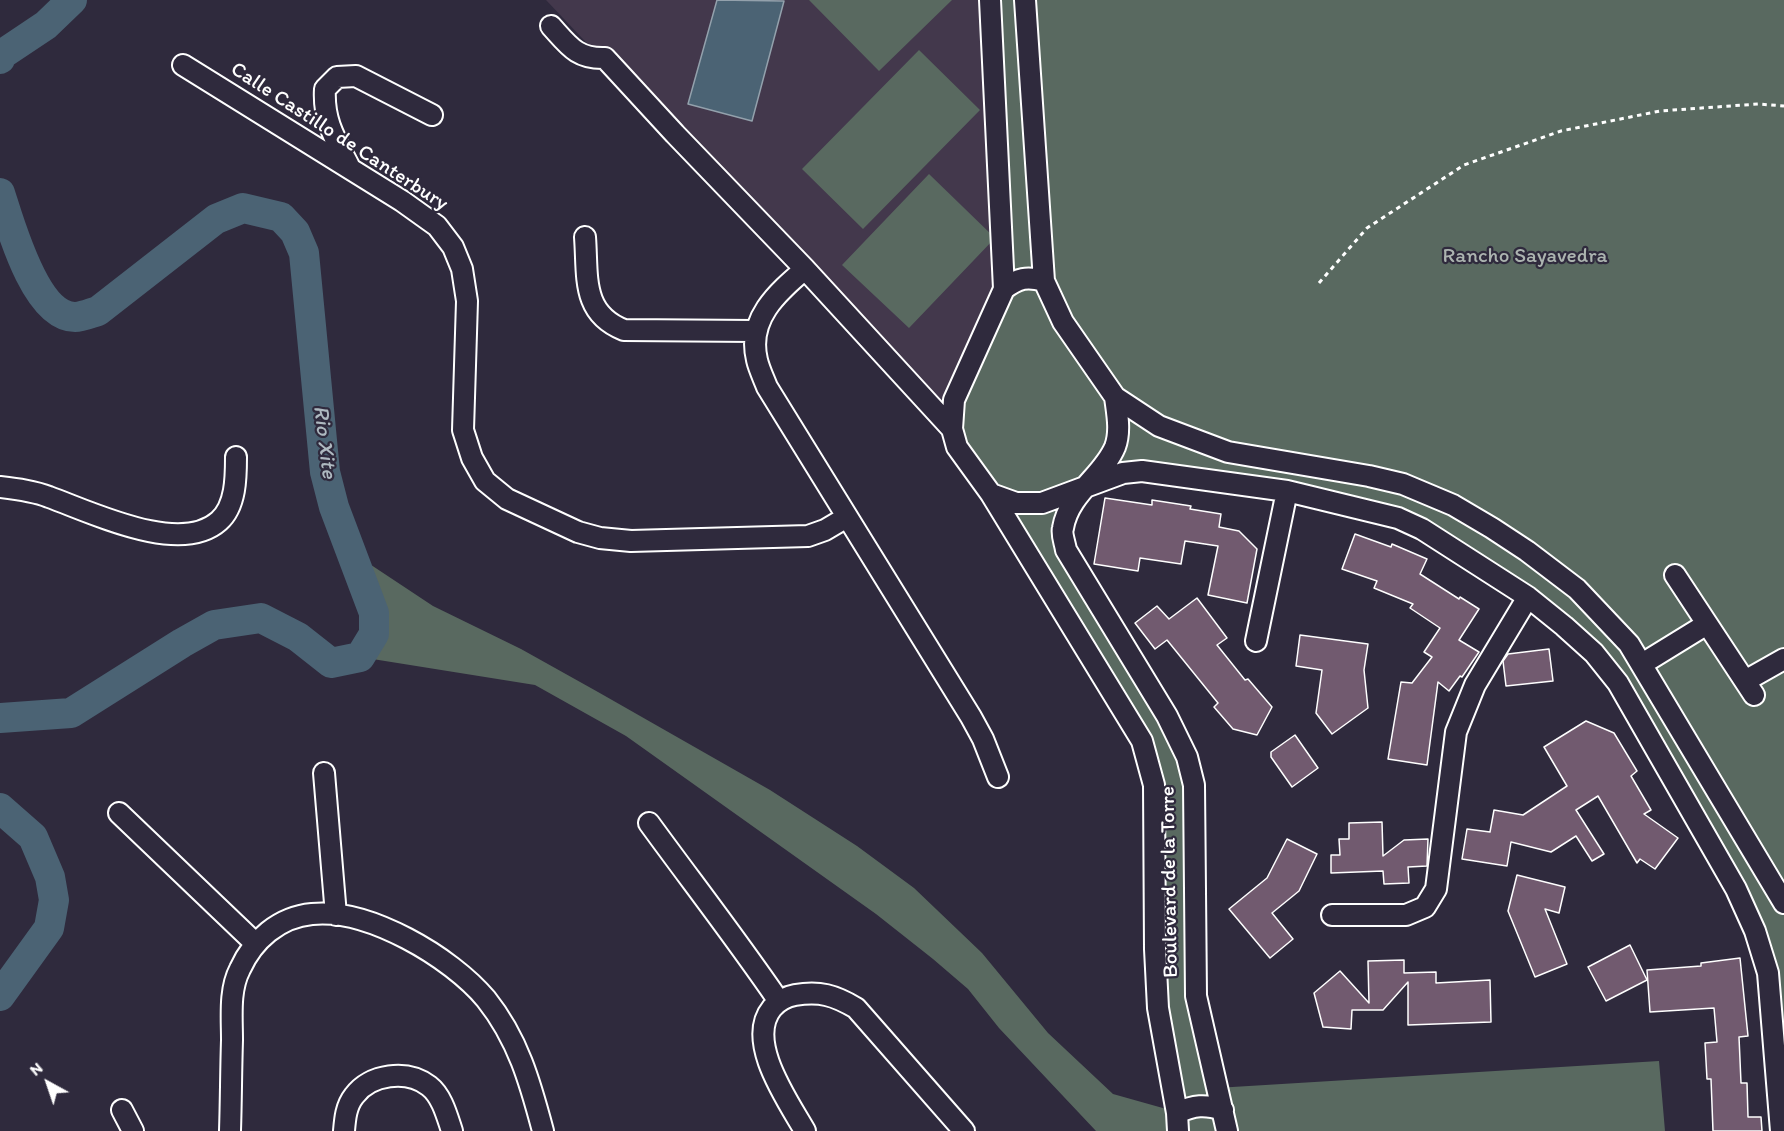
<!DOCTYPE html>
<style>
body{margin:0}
#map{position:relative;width:1784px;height:1131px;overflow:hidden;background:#2f2a3d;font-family:Itim,sans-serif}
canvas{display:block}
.north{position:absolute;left:18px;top:1053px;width:60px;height:60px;-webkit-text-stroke:4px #2f2a3d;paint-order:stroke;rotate:320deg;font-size:16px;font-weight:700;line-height:24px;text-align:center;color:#fff}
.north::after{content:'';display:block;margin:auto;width:21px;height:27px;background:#fff;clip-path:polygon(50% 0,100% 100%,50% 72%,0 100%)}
</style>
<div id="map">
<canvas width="1784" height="1131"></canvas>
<div class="north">N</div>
</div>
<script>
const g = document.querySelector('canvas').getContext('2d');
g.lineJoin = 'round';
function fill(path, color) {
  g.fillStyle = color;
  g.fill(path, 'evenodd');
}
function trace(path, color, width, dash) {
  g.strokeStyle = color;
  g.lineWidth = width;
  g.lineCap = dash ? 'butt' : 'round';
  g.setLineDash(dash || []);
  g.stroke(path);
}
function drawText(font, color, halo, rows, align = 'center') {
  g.font = font + ' Itim,sans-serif';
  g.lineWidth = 4.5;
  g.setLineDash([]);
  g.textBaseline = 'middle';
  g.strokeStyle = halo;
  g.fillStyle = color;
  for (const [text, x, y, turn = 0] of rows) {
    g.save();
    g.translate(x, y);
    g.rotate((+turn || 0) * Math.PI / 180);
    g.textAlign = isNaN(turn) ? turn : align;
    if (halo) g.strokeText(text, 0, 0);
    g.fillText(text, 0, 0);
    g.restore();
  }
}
fill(new Path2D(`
 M 546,0 L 989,0 L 1004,289 L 952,429 Z`), '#43384c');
fill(new Path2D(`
 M 809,0 L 952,0 L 879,71 Z
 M 990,0 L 1784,0 L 1784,1131 L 1755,931 L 1594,653 L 1422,529 L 1142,471 L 1084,486 L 1061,529 L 1187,757 L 1196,996 L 1216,1088 L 1659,1061 L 1665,1131 L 1096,1131 L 999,1028 L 968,989 L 933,959 L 876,914 L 626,736 L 535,685 L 360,657 L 374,634 L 374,613 L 350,551 L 433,606 L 521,649 L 598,692 L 770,790 L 857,846 L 914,888 L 982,953 L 1048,1033 L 1113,1094 L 1177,1112 L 1142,741 L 969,464 L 952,414 L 1004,289 Z
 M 919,50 L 980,110 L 863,229 L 802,169 Z
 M 929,174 L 995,238 L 909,328 L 842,265 Z`), '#596960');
const water = new Path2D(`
 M 717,0 L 784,1 L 752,121 L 688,104 Z`);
fill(water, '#4b6374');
trace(water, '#93a1ac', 1.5);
trace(new Path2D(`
 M 0,59 L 1,55 L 46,25 L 72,0
 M 0,193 C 10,224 35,317 75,317 C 82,317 91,313 98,311 L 216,219 L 243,208 L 281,217 L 295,232 L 304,253 L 325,472 L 334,507 L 374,613 L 374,634 L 360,657 L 331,663 L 298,637 L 261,618 L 214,625 L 182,643 L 71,713 L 0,718
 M 0,808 L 33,837 L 50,877 L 54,900 L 49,928 L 0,996`), '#4b6374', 30);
const building = new Path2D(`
 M 1105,498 L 1152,505 L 1152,500 L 1191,506 L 1190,509 L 1221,514 L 1219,527 L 1239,531 L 1257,549 L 1247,603 L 1208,595 L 1218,546 L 1185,541 L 1181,564 L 1140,558 L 1138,571 L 1094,564 Z
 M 1355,534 L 1391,547 L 1392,544 L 1427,559 L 1420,574 L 1459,599 L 1460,597 L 1479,609 L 1459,640 L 1479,652 L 1462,677 L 1460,676 L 1449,691 L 1438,682 L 1427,765 L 1388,759 L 1401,682 L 1412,683 L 1432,657 L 1424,652 L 1440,628 L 1410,608 L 1413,604 L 1374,588 L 1377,581 L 1342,569 Z
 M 1197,598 L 1227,638 L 1217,645 L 1245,680 L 1248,679 L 1272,707 L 1257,735 L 1233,729 L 1214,707 L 1218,703 L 1167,640 L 1155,649 L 1135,623 L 1157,606 L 1169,619 Z
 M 1300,635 L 1368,644 L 1364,670 L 1368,708 L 1332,734 L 1316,713 L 1322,670 L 1296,666 Z
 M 1549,649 L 1553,681 L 1506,686 L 1503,661 L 1508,654 Z
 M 1586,721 L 1614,733 L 1637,771 L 1631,776 L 1651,810 L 1644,814 L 1678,838 L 1655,869 L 1640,859 L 1637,863 L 1598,796 L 1576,810 L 1604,854 L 1592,861 L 1576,836 L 1551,852 L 1511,842 L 1507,866 L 1462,859 L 1467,829 L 1490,832 L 1494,810 L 1523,815 L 1567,786 L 1544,747 Z
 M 1295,735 L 1318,768 L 1292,787 L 1271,757 L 1271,752 Z
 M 1382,822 L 1383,856 L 1404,840 L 1428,839 L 1427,866 L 1408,867 L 1409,883 L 1384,884 L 1383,871 L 1331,873 L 1331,855 L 1340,855 L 1339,839 L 1349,839 L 1349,823 Z
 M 1287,839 L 1317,854 L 1299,891 L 1272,913 L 1293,939 L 1270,958 L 1229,909 L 1267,878 Z
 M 1517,875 L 1565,887 L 1559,913 L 1545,909 L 1567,964 L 1535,977 L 1508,911 Z
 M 1630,945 L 1647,980 L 1606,1001 L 1588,967 Z
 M 1740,958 L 1748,1036 L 1739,1037 L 1741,1083 L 1747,1083 L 1748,1117 L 1761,1117 L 1762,1131 L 1713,1131 L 1711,1079 L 1707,1079 L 1705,1043 L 1717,1042 L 1714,1008 L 1650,1012 L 1647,970 L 1701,966 L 1701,963 Z
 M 1404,960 L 1404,973 L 1436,972 L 1436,983 L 1490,980 L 1491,1022 L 1408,1025 L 1408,982 L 1383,1010 L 1352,1010 L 1351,1029 L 1323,1027 L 1314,993 L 1340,971 L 1369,1003 L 1368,961 Z`);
fill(building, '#715a6f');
trace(building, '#fff', 1.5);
const minor = new Path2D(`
 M 990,0 L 1004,289 L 954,400 L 952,429 L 957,447 L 991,494 L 1142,741 L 1154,785 L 1155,949 L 1158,1008 L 1177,1113 L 1178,1131
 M 1025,0 L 1044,281 L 1063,322 L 1115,397 L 1159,426 L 1228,452 L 1369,476 L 1403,484 L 1453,505 L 1492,528 L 1527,551 L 1577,589 L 1629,644 L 1784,903
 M 551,26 C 569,46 577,59 605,58 L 675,134 L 805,269 L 952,429
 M 183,65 L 402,201 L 437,226 L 453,247 L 462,269 L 467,301 L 463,430 L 472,458 L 485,481 L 507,499 L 578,532 L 600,538 L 631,541 L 808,536 L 825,530 L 847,517
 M 349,166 C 335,139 323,120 325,89 L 337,77 L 356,76 L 432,115
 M 585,237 C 588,276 581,313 624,330 L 755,331
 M 805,269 C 777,293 747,319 757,360 C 759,369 764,379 767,387 L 971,717 L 983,739 L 998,777
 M 1004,289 C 1018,278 1027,276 1044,281
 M 1115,397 C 1117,413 1121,431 1115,447 C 1103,476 1069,493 1063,528 C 1061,534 1065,543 1066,550 L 1167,716 L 1187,757 L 1194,785 L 1196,996 L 1227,1131
 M 0,487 C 17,489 34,491 49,497 C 91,512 180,556 219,521 C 236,506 236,477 236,457
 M 991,494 L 1016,503 L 1042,503 L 1123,473 L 1142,471 L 1287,491 L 1398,518 L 1422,529 L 1528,597 L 1564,626 L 1594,653 L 1618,683 L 1736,889 L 1755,931 L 1768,973 L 1781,1131
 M 1675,575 L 1754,695
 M 1256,641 L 1287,491
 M 1642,664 L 1707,624
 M 1745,681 L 1784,659
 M 324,773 L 336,915
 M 119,813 L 255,943
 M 649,823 C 692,882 737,940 778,1000
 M 1332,915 L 1406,915 L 1425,907 L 1436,889 L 1456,732 L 1475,685 L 1528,597
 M 122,1110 L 133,1131
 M 1177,1113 C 1194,1105 1205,1104 1223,1110
 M 230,1131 C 231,1101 231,1071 232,1040 C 232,1017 229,990 240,969 C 253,940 279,917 312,914 C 368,908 451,957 486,999 C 518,1039 530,1082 543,1131
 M 344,1131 C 345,1119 346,1106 354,1096 C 370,1074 407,1069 429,1086 C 442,1096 447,1116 452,1131
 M 805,1131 C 788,1101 745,1041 772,1008 C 778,1001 784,997 795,995 C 820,991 834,995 856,1008 L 964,1131`);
trace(minor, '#fff', 24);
trace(new Path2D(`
 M 1319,283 L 1367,228 L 1464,165 L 1561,131 L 1660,111 L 1758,104 L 1784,106`), '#fff', 3, [4.5, 4.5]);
trace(minor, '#2f2a3d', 20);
drawText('21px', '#fff', '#2f2a3d', [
 ["Calle Castillo de Canterbury",339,137,33],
 ["Boulevard de la Torre",1170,882,-91]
]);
drawText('21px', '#acb4b0', '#2f2a3d', [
 ["Rancho Sayavedra",1525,257]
]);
drawText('italic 22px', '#aeb9c0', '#2f2a3d', [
 ["Rio Xite",324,442,83]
]);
</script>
